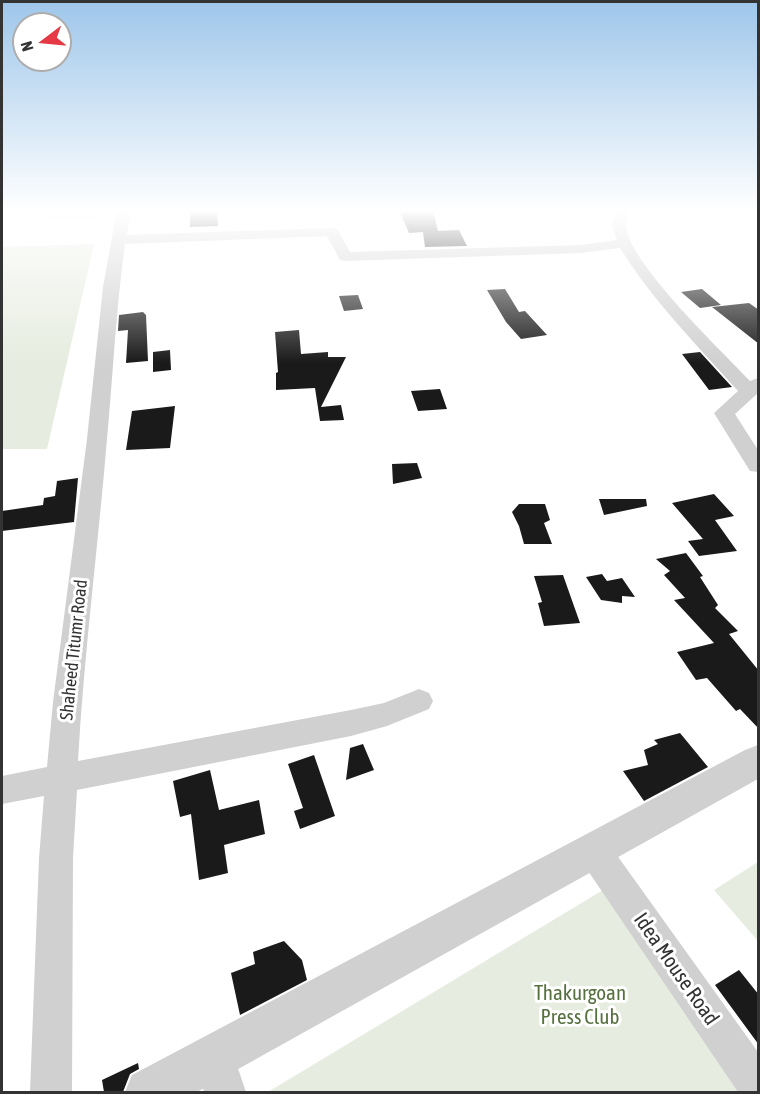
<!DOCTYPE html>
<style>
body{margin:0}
#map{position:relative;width:760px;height:1094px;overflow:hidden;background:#fff;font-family:"Asap Condensed",sans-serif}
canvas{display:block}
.frame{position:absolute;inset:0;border:3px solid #333;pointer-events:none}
.north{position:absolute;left:12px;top:12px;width:60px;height:60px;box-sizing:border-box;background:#fff;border:2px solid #adadad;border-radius:50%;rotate:254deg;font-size:16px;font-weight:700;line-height:24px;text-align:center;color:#333}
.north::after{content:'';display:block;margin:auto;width:21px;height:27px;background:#e63946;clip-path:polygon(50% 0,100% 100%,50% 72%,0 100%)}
</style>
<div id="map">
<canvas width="760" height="1094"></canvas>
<div class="frame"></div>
<div class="north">N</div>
</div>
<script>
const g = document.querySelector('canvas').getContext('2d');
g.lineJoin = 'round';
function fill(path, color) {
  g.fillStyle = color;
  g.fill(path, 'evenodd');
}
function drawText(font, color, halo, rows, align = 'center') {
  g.font = font + ' "Asap Condensed",sans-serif';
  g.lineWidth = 6;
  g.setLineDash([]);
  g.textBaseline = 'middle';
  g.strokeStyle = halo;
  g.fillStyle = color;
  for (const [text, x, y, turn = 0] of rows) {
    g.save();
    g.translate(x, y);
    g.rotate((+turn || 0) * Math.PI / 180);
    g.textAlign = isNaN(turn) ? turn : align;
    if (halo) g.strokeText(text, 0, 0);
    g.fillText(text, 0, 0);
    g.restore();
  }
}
fill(new Path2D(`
 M 50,210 L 103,210 L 98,218 L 44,218 Z
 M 94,244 L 47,449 L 2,449 L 2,247 Z
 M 758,862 L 758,941 L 714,890 Z
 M 608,887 L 739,1092 L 268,1092 Z`), '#e6ecdf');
fill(new Path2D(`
 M 190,210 L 217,210 L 218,226 L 190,227 Z
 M 399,210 L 433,210 L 438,231 L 459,230 L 467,246 L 425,247 L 423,232 L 409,233 Z
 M 505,289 L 519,312 L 525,311 L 547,335 L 521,339 L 506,322 L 487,290 Z
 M 702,289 L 721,305 L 700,308 L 681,292 Z
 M 358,295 L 363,309 L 344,311 L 339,296 Z
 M 749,303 L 759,310 L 759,344 L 712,307 Z
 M 143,312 L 146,315 L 148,361 L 126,363 L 128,330 L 118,331 L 119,315 Z
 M 299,330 L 301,354 L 328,352 L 328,357 L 346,357 L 321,407 L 341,405 L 344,420 L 320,421 L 315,388 L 276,390 L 276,373 L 278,372 L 275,332 Z
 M 170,350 L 171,370 L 153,372 L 153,352 Z
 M 700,352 L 721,375 L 732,387 L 709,390 L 682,354 Z
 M 440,389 L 447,409 L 418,411 L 411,391 Z
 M 175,406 L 170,448 L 126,450 L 132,411 Z
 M 417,463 L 422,478 L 393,484 L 392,464 Z
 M 78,478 L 74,522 L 2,531 L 2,511 L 43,505 L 44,498 L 55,496 L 57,481 Z
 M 714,494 L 734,516 L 715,520 L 737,551 L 699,556 L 688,541 L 703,539 L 672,503 Z
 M 599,499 L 646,499 L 647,506 L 604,515 Z
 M 519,504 L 545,504 L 550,520 L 544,523 L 552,544 L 524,544 L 519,526 L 512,512 Z
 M 686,553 L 703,576 L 700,577 L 718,605 L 715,608 L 738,631 L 729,634 L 759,671 L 759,729 L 740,709 L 736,711 L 707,678 L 696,680 L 677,652 L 714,643 L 674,600 L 685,598 L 664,575 L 670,571 L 656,559 Z
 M 602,574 L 607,581 L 622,578 L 635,597 L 622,596 L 622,603 L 601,600 L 586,577 Z
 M 563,575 L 580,623 L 544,626 L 538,603 L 542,602 L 534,576 Z
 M 680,733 L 708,767 L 644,801 L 623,771 L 648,765 L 644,750 L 658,744 L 654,740 Z
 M 363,744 L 374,770 L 346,780 L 350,748 Z
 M 314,755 L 335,816 L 300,829 L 294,811 L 303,808 L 288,764 Z
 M 210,770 L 219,810 L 259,800 L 265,834 L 224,845 L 228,873 L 199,880 L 191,814 L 180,817 L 173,781 Z
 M 284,941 L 302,960 L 307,980 L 240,1015 L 231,973 L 255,964 L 253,952 Z
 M 739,970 L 759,995 L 759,1045 L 715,985 Z
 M 138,1063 L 139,1069 L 130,1074 L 123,1092 L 104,1092 L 102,1080 Z`), '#1a1a1a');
fill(new Path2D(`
 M 117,210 L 131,210 L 127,235 L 332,228 L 337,229 L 350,252 L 580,245 L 617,240 L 612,226 L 616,210 L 630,210 C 628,216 625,222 626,228 C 633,267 720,349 750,381 L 758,378 L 758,393 L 735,414 L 758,450 L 758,472 L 750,471 L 714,413 L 738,391 C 697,345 653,301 620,248 L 580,253 L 345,261 L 340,260 L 327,236 L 125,244 C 116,309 113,374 107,439 C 98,547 84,654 78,761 L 351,710 L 384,703 L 419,689 L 429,693 L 433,701 L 429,709 L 387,726 L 351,736 L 77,790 L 73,858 L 72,1092 L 30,1092 L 39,858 L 44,796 L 2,804 L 2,776 L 47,767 L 53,702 L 87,439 L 103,287 Z
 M 594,835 L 606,840 L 758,1052 L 758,1092 L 738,1092 L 582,862 L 577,851 L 582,840 Z
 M 215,1036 L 229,1042 L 246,1092 L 204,1092 L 195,1056 L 201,1042 Z`), '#d0d0d0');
fill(new Path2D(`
 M 758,745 L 758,779 L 197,1092 L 125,1092 L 132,1075 L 745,750 Z`), '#d0d0d0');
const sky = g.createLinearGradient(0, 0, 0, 363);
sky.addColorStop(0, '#9ec6ea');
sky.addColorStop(0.58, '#fff');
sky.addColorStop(1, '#ffffff00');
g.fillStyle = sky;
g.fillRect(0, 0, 760, 363);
drawText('18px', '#333', '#fff', [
 ["Shaheed Titumr Road",74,650,-84]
]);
drawText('21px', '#333', '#fff', [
 ["Idea Mouse Road",676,969,55]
]);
drawText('21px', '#56703f', '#fff', [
 ["Thakurgoan",580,993],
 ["Press Club",580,1017]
]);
</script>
